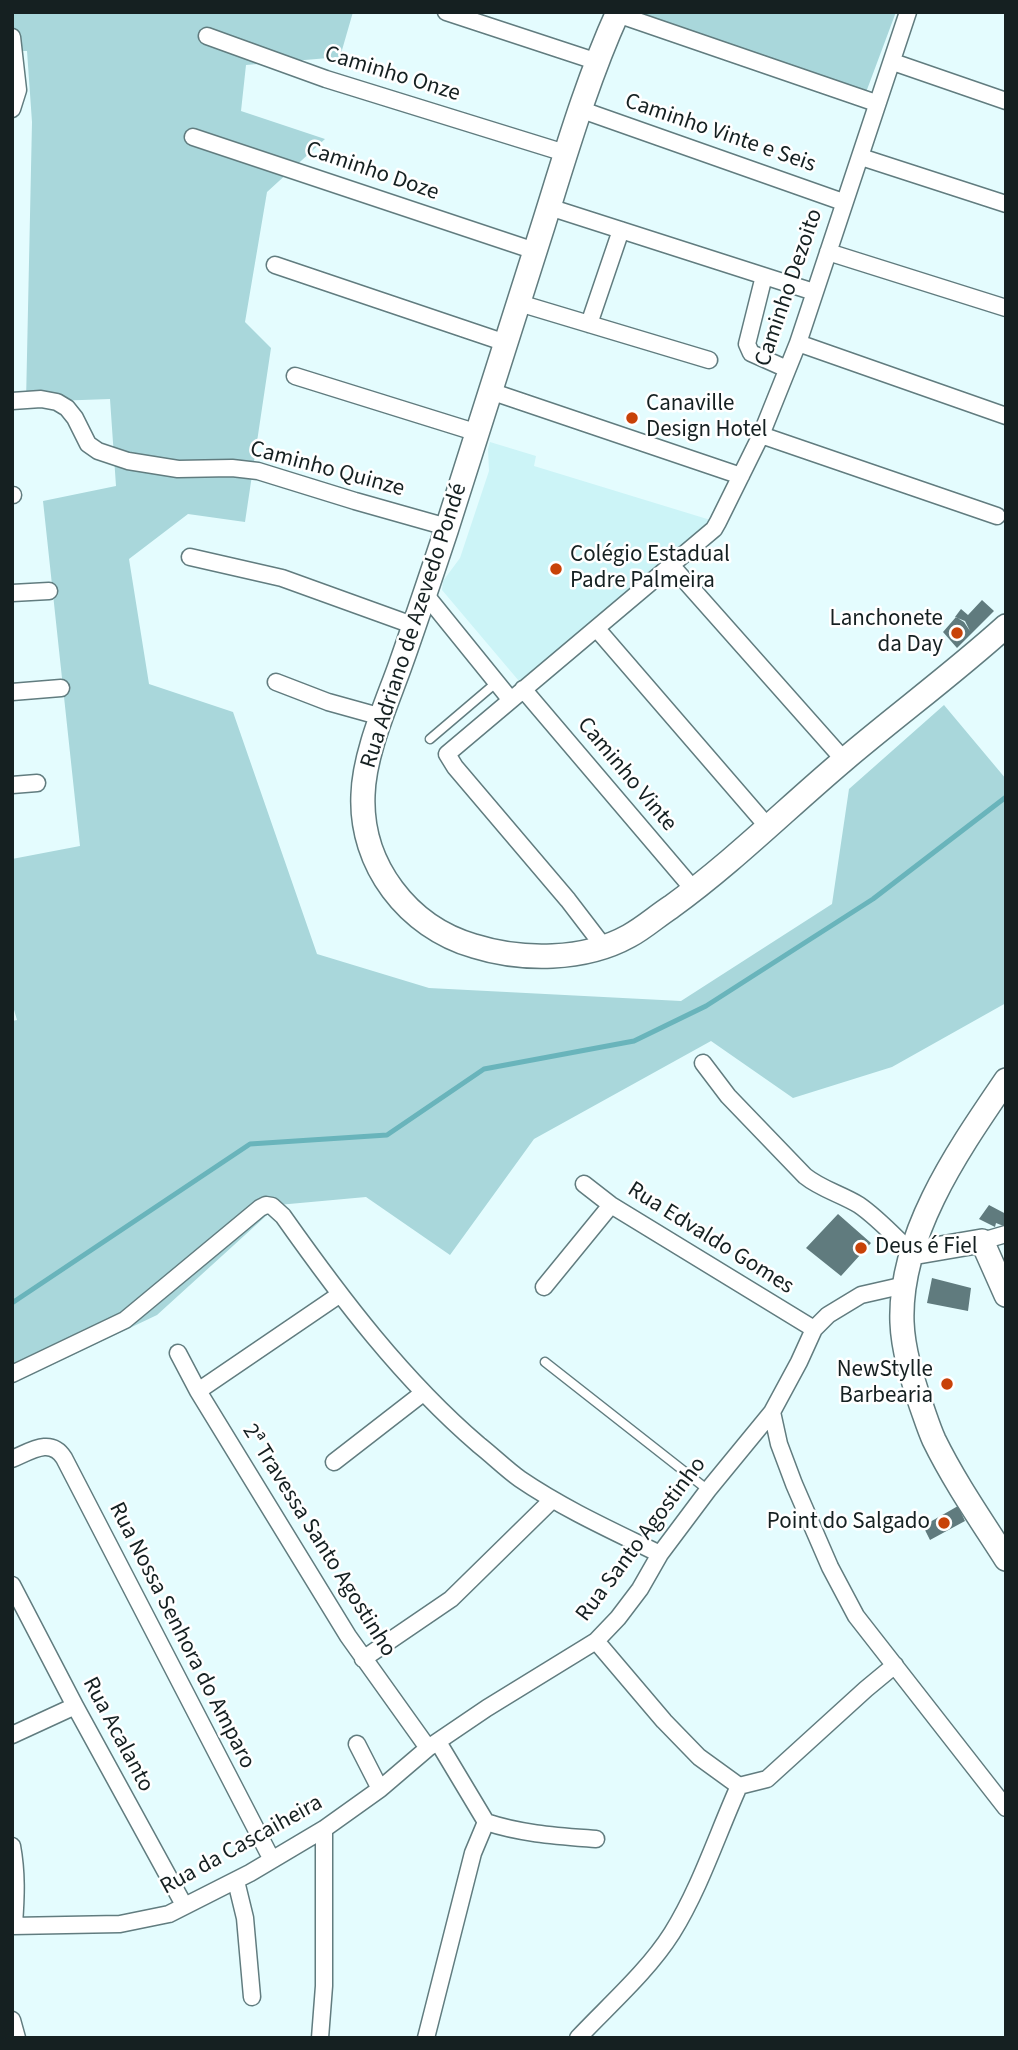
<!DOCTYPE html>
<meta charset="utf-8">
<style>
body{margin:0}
#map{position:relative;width:1018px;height:2050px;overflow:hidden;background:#e4fcfe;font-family:"Source Sans 3",sans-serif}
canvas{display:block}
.frame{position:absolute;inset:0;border:14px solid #152021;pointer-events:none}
</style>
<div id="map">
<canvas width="1018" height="2050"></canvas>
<div class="frame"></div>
</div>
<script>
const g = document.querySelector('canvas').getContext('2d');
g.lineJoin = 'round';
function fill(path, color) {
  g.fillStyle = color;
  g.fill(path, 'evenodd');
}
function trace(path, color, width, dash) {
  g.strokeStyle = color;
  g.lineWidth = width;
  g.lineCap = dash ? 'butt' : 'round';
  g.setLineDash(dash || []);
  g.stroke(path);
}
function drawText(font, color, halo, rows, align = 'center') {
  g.font = font + ' "Source Sans 3",sans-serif';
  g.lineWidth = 5;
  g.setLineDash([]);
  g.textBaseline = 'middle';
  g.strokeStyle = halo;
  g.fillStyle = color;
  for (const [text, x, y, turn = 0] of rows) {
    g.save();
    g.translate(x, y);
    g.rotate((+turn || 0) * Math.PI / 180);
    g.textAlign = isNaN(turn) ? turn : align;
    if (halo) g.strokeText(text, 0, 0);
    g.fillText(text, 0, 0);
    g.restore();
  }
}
fill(new Path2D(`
 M 490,442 L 536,456 L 534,466 L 717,522 L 524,687 L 442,590 L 443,581 L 460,558 L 489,471 L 488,449 Z`), '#ccf4f7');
fill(new Path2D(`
 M 12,12 L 353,12 L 340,57 L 246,65 L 241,111 L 325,139 L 267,192 L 245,322 L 271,348 L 245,522 L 188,514 L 129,559 L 149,684 L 233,712 L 317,954 L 429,988 L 681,1001 L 832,904 L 849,789 L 944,705 L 1006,779 L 1006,1003 L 892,1067 L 793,1098 L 711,1041 L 534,1139 L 450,1255 L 366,1197 L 278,1205 L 157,1315 L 12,1384 L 12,1021 L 17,1020 L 12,1003 L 12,859 L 80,846 L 43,501 L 116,486 L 110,399 L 26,402 L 32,122 L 27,51 L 12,51 Z
 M 634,12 L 896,12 L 865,95 Z`), '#a9d7db');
trace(new Path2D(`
 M 12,1303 L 250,1144 L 387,1135 L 484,1069 L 634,1041 L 706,1006 L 873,899 L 1006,797`), '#69b4bb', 5);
fill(new Path2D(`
 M 982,600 L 994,611 L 957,648 L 943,632 L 956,617 L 964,622 L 970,631 L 965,621 L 955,617 L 961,609 L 968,615 Z
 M 989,1205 L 1006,1214 L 1006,1227 L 996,1223 L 995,1227 L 979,1219 Z
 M 838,1214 L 871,1243 L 841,1276 L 806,1248 Z
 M 932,1278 L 971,1288 L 968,1311 L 927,1303 Z
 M 958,1506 L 965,1521 L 930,1540 L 923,1526 Z`), '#607b7e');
const lane = new Path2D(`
 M 430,739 L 497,682
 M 545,1362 L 708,1490`);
const street = new Path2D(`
 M 446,12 L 598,62
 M 617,14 L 876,103
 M 207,36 L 326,79 L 565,153
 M 12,37 L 18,90 L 12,109
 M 893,62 L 1006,101
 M 582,110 L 843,202
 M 193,137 L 535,251
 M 861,157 L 1006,204
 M 549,207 L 814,292
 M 828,252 L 1006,308
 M 275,265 L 506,343
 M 764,276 L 747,344 L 751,353 L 787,369
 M 519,303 L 709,360
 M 589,324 L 621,230
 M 798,343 L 1006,416
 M 295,376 L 478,433
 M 490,391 L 741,476
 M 12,401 L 41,399 L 57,402 L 67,408 L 75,418 L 88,444 L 98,451 L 128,461 L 178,469 L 232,468 L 258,471 L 355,501 L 447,527
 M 761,435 L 997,516
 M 12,495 L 13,495
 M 190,557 L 282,578 L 415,626
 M 671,565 L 844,760
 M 12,593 L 49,591
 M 425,594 L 510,699
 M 597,629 L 768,827
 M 276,682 L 328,702 L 382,717
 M 523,689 L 694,890
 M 12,692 L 61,688
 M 12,785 L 37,783
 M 604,947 L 568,900 L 455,767 L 447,754 L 714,529 L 718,522 L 761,435 L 798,343 L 908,12
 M 703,1063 L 728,1096 L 805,1176 C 821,1189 841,1194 859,1205 C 878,1218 895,1237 912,1253
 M 584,1184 L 611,1205 L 814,1329
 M 982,1241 L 1006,1234
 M 905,1285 L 861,1295 L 828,1315 L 814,1329 L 799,1362 L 772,1412 L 779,1444 L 794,1484 L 830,1567 L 856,1616 L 1006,1808
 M 544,1287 L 611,1205
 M 178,1353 L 198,1391 L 348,1636 L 428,1748
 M 12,1374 L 125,1320 L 260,1208 L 266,1205 L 272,1206 L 283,1216 C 341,1298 402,1379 479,1445 C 493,1456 506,1469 520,1479 C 564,1509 613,1531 660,1554
 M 198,1391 L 339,1295
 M 12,1459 C 31,1451 51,1437 64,1458 L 272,1860
 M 334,1462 L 423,1393
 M 12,1585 L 75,1706 L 184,1905
 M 596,1641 L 664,1721 L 699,1757 L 739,1786
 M 363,1659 L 451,1599 L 552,1500
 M 12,1735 L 75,1706
 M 438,1742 L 486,1822 C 522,1834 558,1836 596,1839
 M 357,1744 L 380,1789
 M 739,1786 L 767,1779 L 866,1689 L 895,1665
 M 12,1846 C 17,1873 16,1897 14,1924
 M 236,1881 L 245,1918 L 252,1997
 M 12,1926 L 120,1924 L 169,1914 L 250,1873 L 324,1829 L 380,1789 L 428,1748 L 487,1708 L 596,1641 L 618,1618 L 640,1589 L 660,1554 L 708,1490 L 772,1412
 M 12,2020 L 17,2038
 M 320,2038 L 324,1986 L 324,1829
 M 426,2038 L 473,1853 L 486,1822
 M 578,2038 C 609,2005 648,1971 672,1933 C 700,1888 717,1835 739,1786`);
const secondary = new Path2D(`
 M 618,12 C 587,80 565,156 543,226 C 511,328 479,430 446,531 C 431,576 416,621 400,666 C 386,705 364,754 363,795 C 360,865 408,927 474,946 C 522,961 584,961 629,936 C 644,928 657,916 671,907 C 732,863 786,809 844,760 C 897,715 954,673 1006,626
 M 1006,1080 C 959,1149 899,1234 902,1322 C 903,1350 912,1378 921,1405 C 925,1416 929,1429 934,1440 C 954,1481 981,1520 1006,1559
 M 912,1253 L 982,1241 L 1006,1295`);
trace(lane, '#617c7f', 11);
trace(street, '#617c7f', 19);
trace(secondary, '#617c7f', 26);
trace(lane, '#fff', 8);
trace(street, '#fff', 16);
trace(secondary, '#fff', 23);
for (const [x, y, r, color] of [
 [632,418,7,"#c84208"],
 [556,569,7,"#c84208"],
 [957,633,7,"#c84208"],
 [861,1248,7,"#c84208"],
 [947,1384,7,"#c84208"],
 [944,1523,7,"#c84208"]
]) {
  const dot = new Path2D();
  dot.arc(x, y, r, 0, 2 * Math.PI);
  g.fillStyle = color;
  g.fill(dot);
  trace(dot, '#fff', 2.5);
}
drawText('23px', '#152021', '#fff', [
 ["Caminho Onze",392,75,17],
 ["Caminho Vinte e Seis",720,134,19],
 ["Caminho Doze",372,172,19],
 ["Caminho Dezoito",790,288,-71],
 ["Caminho Quinze",327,470,15],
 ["Rua Adriano de Azevedo Pondé",415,626,-72],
 ["Caminho Vinte",626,775,50],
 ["Rua Edvaldo Gomes",710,1239,32],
 ["Rua Santo Agostinho",642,1540,-53],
 ["2ª Travessa Santo Agostinho",318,1541,58],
 ["Rua Nossa Senhora do Amparo",181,1636,63],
 ["Rua Acalanto",117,1735,62],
 ["Rua da Cascaiheira",242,1846,-29]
]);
drawText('23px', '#152021', '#fff', [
 ["Canaville",646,405],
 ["Design Hotel",646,431],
 ["Colégio Estadual",570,556],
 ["Padre Palmeira",570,582],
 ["Lanchonete",943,620,"right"],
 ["da Day",943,646,"right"],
 ["Deus é Fiel",875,1248],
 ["NewStylle",933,1371,"right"],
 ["Barbearia",933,1397,"right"],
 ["Point do Salgado",930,1523,"right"]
], 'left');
</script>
